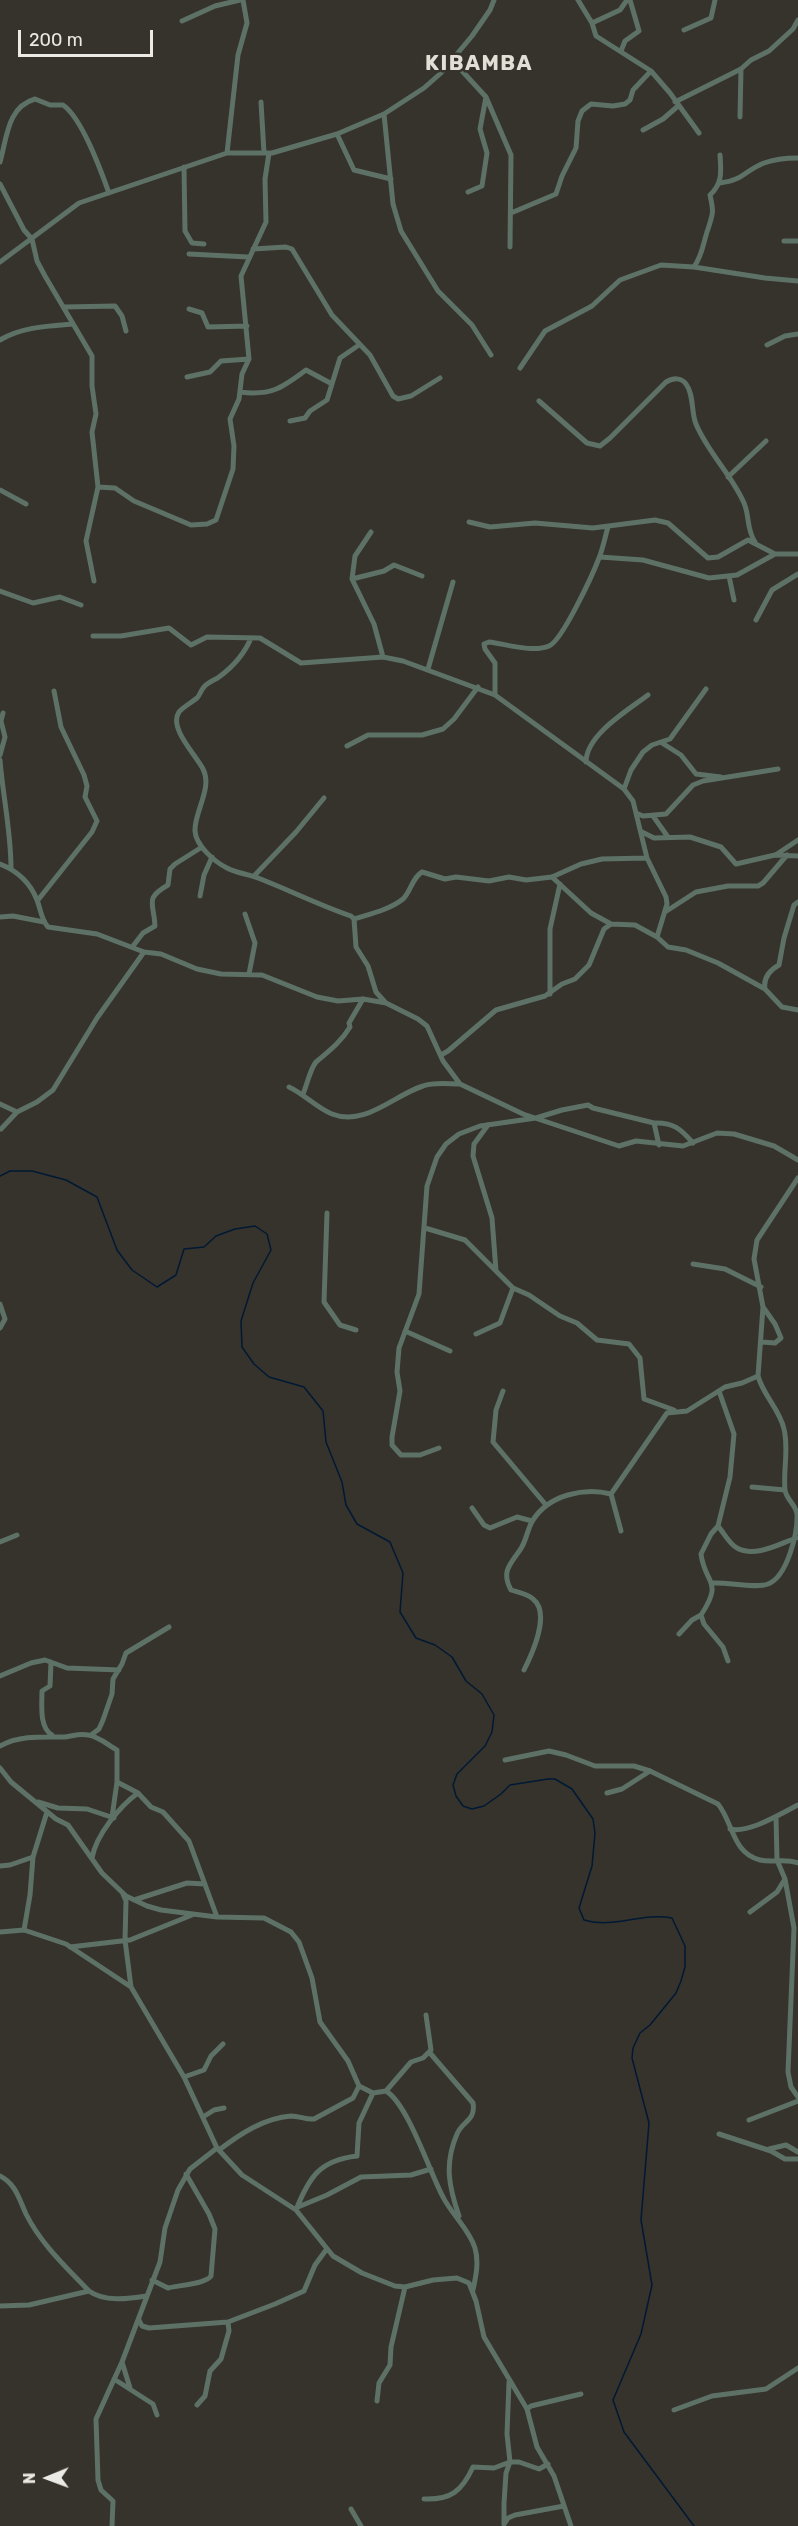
<!DOCTYPE html>
<style>
body{margin:0}
#map{position:relative;width:798px;height:2526px;overflow:hidden;background:#35332b;font-family:Rubik,sans-serif}
canvas{display:block}
.north{position:absolute;left:18px;top:2448px;width:60px;height:60px;-webkit-text-stroke:4px #35332b;paint-order:stroke;rotate:269deg;font-size:16px;font-weight:700;line-height:24px;text-align:center;color:#ebeae4}
.north::after{content:'';display:block;margin:auto;width:21px;height:27px;background:#ebeae4;clip-path:polygon(50% 0,100% 100%,50% 72%,0 100%)}
.scale{position:absolute;left:18px;top:30px;width:135px;height:27px;box-sizing:border-box;border:3px solid #ebeae4;border-top:0;padding-left:8px;font-size:18px;line-height:21px;white-space:nowrap;color:#ebeae4;-webkit-text-stroke:4px #35332b;paint-order:stroke}
</style>
<div id="map">
<canvas width="798" height="2526"></canvas>
<div class="north">N</div>
<div class="scale">200 m</div>
</div>
<script>
const g = document.querySelector('canvas').getContext('2d');
g.lineJoin = 'round';
function trace(path, color, width, dash) {
  g.strokeStyle = color;
  g.lineWidth = width;
  g.lineCap = dash ? 'butt' : 'round';
  g.setLineDash(dash || []);
  g.stroke(path);
}
function drawText(font, color, halo, rows, align = 'center') {
  g.font = font + ' Rubik,sans-serif';
  g.lineWidth = 5;
  g.setLineDash([]);
  g.textBaseline = 'middle';
  g.strokeStyle = halo;
  g.fillStyle = color;
  for (const [text, x, y, turn = 0] of rows) {
    g.save();
    g.translate(x, y);
    g.rotate((+turn || 0) * Math.PI / 180);
    g.textAlign = isNaN(turn) ? turn : align;
    if (halo) g.strokeText(text, 0, 0);
    g.fillText(text, 0, 0);
    g.restore();
  }
}
trace(new Path2D(`
 M 0,1176 L 10,1171 L 32,1171 L 66,1180 L 97,1197 L 117,1250 L 132,1270 L 157,1287 L 176,1275 L 184,1249 L 204,1247 L 216,1236 L 235,1229 L 255,1226 L 267,1234 L 271,1250 L 253,1283 L 241,1321 L 242,1347 L 254,1364 L 269,1377 L 304,1387 L 323,1411 L 326,1442 L 342,1482 L 346,1505 L 357,1524 L 390,1542 L 403,1573 L 400,1612 L 416,1638 L 435,1645 L 452,1657 L 466,1681 L 482,1694 L 494,1715 L 492,1732 L 485,1746 L 457,1774 L 453,1785 L 456,1796 L 463,1806 L 472,1809 L 484,1806 L 501,1794 L 510,1785 L 548,1779 L 555,1779 L 572,1789 L 593,1819 L 595,1833 L 592,1866 L 579,1908 L 584,1920 C 613,1929 642,1912 672,1918 L 685,1946 L 685,1967 L 681,1981 L 676,1993 L 650,2025 L 640,2033 L 633,2048 L 632,2058 L 649,2123 L 641,2220 L 652,2285 L 641,2334 L 613,2400 L 624,2432 L 694,2526`), '#001935', 1.5);
trace(new Path2D(`
 M 578,0 L 592,23 L 596,36 L 651,71 L 670,93 L 699,133
 M 182,21 L 215,6 L 240,0
 M 592,23 L 620,10 L 627,0
 M 684,30 L 711,18 L 715,0
 M 621,51 L 625,41 L 639,31 L 630,0
 M 452,60 L 486,97 L 511,155 L 510,247
 M 261,102 L 264,153
 M 675,102 L 741,69 L 751,60 L 769,51 L 793,29 L 798,20
 M 384,114 L 393,204 L 401,231 L 438,291 L 472,325 L 491,355
 M 740,117 L 741,69
 M 643,130 L 663,119 L 678,106
 M 337,134 L 354,170 L 391,179
 M 227,153 L 238,55 L 247,23 L 243,0
 M 0,162 C 7,138 7,107 35,99 L 50,105 L 63,105 C 82,118 101,171 109,193
 M 184,167 L 185,231 L 192,243 L 204,244
 M 720,183 C 744,180 744,171 764,163 C 775,159 786,158 798,158
 M 0,184 L 24,230 L 32,239 L 37,261 L 45,276 L 92,356 L 92,386 L 96,414 L 92,432 L 98,487 L 86,541 L 94,581
 M 468,192 L 482,186 L 487,153 L 480,129 L 486,97
 M 511,213 L 556,194 L 562,176 L 576,148 L 578,121 L 582,111 L 591,104 L 613,106 L 625,104 L 630,100 L 633,90 L 651,71
 M 784,241 L 798,241
 M 253,249 L 286,247 L 292,249 L 332,315 L 370,355 L 393,396 L 398,399 L 411,396 L 440,378
 M 189,254 L 248,257
 M 0,262 L 79,203 L 227,153 L 272,153 L 337,134 L 384,114 L 424,88 L 441,73 L 472,36 L 490,10 L 494,0
 M 694,267 C 703,254 703,243 708,229 C 713,213 714,213 710,195 C 723,183 721,171 720,155
 M 64,307 L 115,306 L 122,316 L 126,331
 M 189,309 L 202,313 L 208,327 L 247,326
 M 0,340 C 22,327 48,326 73,324
 M 767,345 L 785,336 L 798,334
 M 520,368 L 545,331 L 592,306 L 620,280 L 661,265 L 694,267 L 765,278 L 798,281
 M 187,377 L 210,372 L 221,361 L 249,359
 M 240,392 C 271,396 282,388 306,370 L 332,384
 M 539,401 L 587,443 L 600,446 L 610,438 L 666,382 C 673,378 681,377 686,384 C 694,394 691,412 696,424 C 708,453 732,475 744,503 C 750,517 746,528 755,542
 M 290,421 L 305,418 L 310,411 L 327,400 L 340,358 L 359,345
 M 728,477 L 766,441
 M 98,487 L 115,488 L 134,501 L 191,525 L 207,524 L 216,520 L 233,469 L 234,446 L 230,419 L 239,399 L 242,374 L 249,359 L 241,276 L 266,222 L 265,179 L 269,153
 M 0,490 L 26,504
 M 469,522 L 490,527 L 535,523 L 593,528 L 655,520 L 668,523 L 708,558 L 718,557 L 748,540 L 775,554 L 798,554
 M 371,532 L 355,556 L 352,579 L 374,624 L 383,657
 M 600,557 L 643,560 L 709,578 L 737,575 L 775,554
 M 729,576 L 734,600
 M 352,579 L 384,571 L 394,565 L 422,576
 M 0,591 L 33,603 L 60,597 L 81,605
 M 756,620 L 772,590 L 798,574
 M 93,636 L 121,636 L 169,628 L 191,645 L 207,637 L 260,638 L 301,663 L 383,657 L 403,661 L 495,695 L 624,789 L 633,801 L 647,858 L 666,897 L 667,904 L 657,937
 M 251,638 C 244,655 234,666 219,677 C 215,680 208,682 204,687 C 201,690 200,695 197,698 C 191,703 183,707 179,712 C 168,728 197,756 203,769 C 213,788 194,812 195,831 C 196,846 215,862 227,868 C 236,873 248,874 258,878 C 289,890 319,905 351,916 L 354,919 L 356,947 L 368,966 L 376,992 L 385,1002
 M 428,669 L 453,582
 M 495,695 L 495,663 L 485,649 L 484,644 L 489,642 C 506,644 533,653 549,646 C 562,641 593,574 599,558 C 603,548 605,537 608,527
 M 662,743 L 681,755 L 696,774 L 721,777
 M 347,746 L 368,735 L 422,735 L 443,729 L 454,719 L 478,687
 M 0,755 L 5,737 L 1,721 L 3,713
 M 0,760 C 3,797 11,832 11,868
 M 586,762 C 586,735 628,710 648,695
 M 624,789 L 631,770 L 643,752 L 652,745 L 670,739 L 706,689
 M 636,813 L 643,816 L 666,814 L 693,785 L 703,781 L 778,769
 M 653,816 L 668,837
 M 642,832 L 654,838 L 690,837 L 721,847 L 736,864 L 775,855 L 798,856
 M 777,854 L 798,840
 M 0,864 C 18,871 30,882 37,900 C 41,910 41,919 48,927 L 97,934 L 144,952 L 161,954 L 197,969 L 221,974 L 262,975 L 317,997 L 338,1001 L 363,999 L 386,1003 L 418,1019 L 427,1026 L 443,1061 L 460,1084 L 523,1114 L 619,1146 L 636,1141 L 683,1146 L 717,1133 L 734,1134 L 774,1146 L 798,1160
 M 254,876 L 296,832 L 324,798
 M 552,877 L 591,913 L 611,924
 M 200,896 L 204,875 L 212,857
 M 38,900 L 92,832 L 97,821 L 85,797 L 87,786 L 84,775 L 61,727 L 54,691
 M 665,912 L 696,892 L 728,886 L 758,886 L 763,883 L 787,855
 M 245,914 L 255,943 L 249,974
 M 0,917 L 13,916 L 44,922
 M 354,919 C 370,914 389,910 403,899 C 411,891 412,878 422,872 L 445,879 L 456,877 L 489,881 L 509,877 L 526,880 L 552,877 L 581,864 L 602,859 L 647,858
 M 133,946 L 143,933 L 155,926 C 154,902 144,899 168,885 L 170,869 L 175,864 L 202,847
 M 765,989 C 763,977 770,970 779,965 L 784,938 L 794,905 L 798,902
 M 550,994 L 550,929 L 560,884
 M 441,1055 L 448,1051 L 496,1010 L 545,996 L 562,984 L 575,979 L 589,965 L 604,929 L 611,924 L 635,925 L 657,937 L 668,947 L 686,950 L 718,963 L 765,989 L 782,1007 L 798,1010
 M 289,1087 C 304,1094 317,1108 332,1114 C 365,1127 394,1095 423,1086 C 434,1082 448,1084 460,1084
 M 303,1094 C 307,1085 310,1069 316,1062 C 329,1051 341,1042 350,1027 L 349,1023 L 363,999
 M 0,1104 L 17,1112 L 37,1102 L 53,1090 L 97,1018 L 144,952
 M 654,1123 C 673,1122 681,1129 693,1143
 M 488,1125 L 474,1144 L 473,1156 L 492,1218 L 496,1271
 M 1,1129 L 17,1112
 M 327,1213 L 324,1302 L 340,1325 L 356,1330
 M 425,1228 L 465,1240 L 513,1288 L 529,1295 L 560,1316 L 577,1323 L 597,1340 L 629,1344 L 640,1358 L 644,1399 L 674,1410
 M 693,1264 L 725,1269 L 761,1287
 M 0,1304 L 5,1319 L 0,1328
 M 405,1331 L 450,1351
 M 476,1334 L 500,1323 L 513,1288
 M 762,1342 L 775,1343 L 781,1338 L 775,1324 L 763,1307
 M 503,1391 L 496,1410 L 493,1442 L 546,1505
 M 719,1391 L 734,1434 L 730,1477 L 718,1526 L 711,1534 L 701,1554 C 705,1585 724,1580 701,1615 L 704,1624 L 723,1647 L 728,1661
 M 439,1448 L 420,1455 L 401,1455 L 392,1445 L 392,1437 L 400,1391 L 397,1372 L 399,1348 L 419,1294 L 427,1186 L 437,1157 L 446,1144 L 459,1134 L 480,1126 L 536,1118 L 562,1110 L 588,1105 L 593,1108 L 654,1123 L 659,1145
 M 752,1487 L 785,1490
 M 611,1494 L 667,1413 L 687,1411 L 725,1387 L 742,1383 L 758,1376 L 763,1307 L 754,1259 L 757,1240 L 798,1178
 M 611,1494 L 621,1531
 M 472,1508 L 484,1525 L 490,1528 L 517,1517 L 532,1521
 M 718,1526 C 724,1533 729,1544 737,1548 C 755,1558 779,1544 796,1538
 M 0,1542 L 17,1535
 M 713,1583 C 729,1582 755,1589 768,1584 C 787,1577 798,1533 797,1514 C 796,1505 786,1499 785,1490 C 783,1470 789,1449 784,1429 C 780,1410 763,1395 758,1376
 M 679,1634 L 692,1620 L 701,1615
 M 51,1662 L 50,1686 L 42,1691 C 42,1704 39,1728 52,1735
 M 524,1670 C 532,1654 551,1613 533,1599 C 528,1594 517,1592 511,1590 C 501,1572 510,1564 520,1550 C 527,1540 527,1529 533,1520 C 549,1495 584,1487 611,1494
 M 0,1676 L 31,1663 L 45,1660 L 67,1668 L 119,1670
 M 91,1735 L 99,1729 L 103,1720 L 112,1694 L 113,1679 L 122,1664 L 126,1653 L 169,1627
 M 0,1746 C 20,1735 43,1737 65,1737 C 73,1736 80,1733 88,1735 C 98,1736 108,1745 117,1750 L 117,1782 L 112,1817
 M 505,1760 L 549,1751 L 566,1755 L 595,1766 L 634,1766 L 650,1771 L 718,1804 C 733,1822 732,1853 760,1860 C 773,1863 785,1858 798,1863
 M 0,1768 L 11,1782 L 56,1819 L 68,1825 L 102,1873 L 126,1896 L 147,1906 L 161,1910 L 217,1917 L 264,1918 L 291,1932 L 299,1942 L 312,1978 L 320,2022 L 348,2061 L 359,2086 L 373,2093 L 386,2091 C 408,2104 430,2173 443,2197 C 452,2215 469,2229 475,2248 C 479,2262 476,2276 473,2290
 M 117,1782 L 138,1793 L 151,1807 L 163,1812 L 189,1841 L 217,1917
 M 607,1793 L 622,1789 L 650,1771
 M 38,1802 L 58,1808 L 87,1809 L 114,1818
 M 776,1817 L 777,1860 L 785,1879 L 794,1928 L 788,2072 L 791,2087 L 798,2097
 M 730,1829 C 748,1834 782,1813 798,1805
 M 92,1858 C 96,1835 120,1806 138,1793
 M 0,1866 L 10,1865 L 33,1857
 M 123,1894 L 126,1901 L 125,1940 L 131,1987
 M 134,1900 L 187,1883 L 205,1884
 M 750,1912 L 777,1892 L 785,1879
 M 24,1930 L 30,1895 L 33,1857 L 47,1812
 M 0,1932 L 24,1930 L 66,1944 L 131,1987 L 184,2077 L 217,2148 L 242,2175 L 296,2210 L 333,2256 L 362,2273 L 395,2286 L 405,2287 L 433,2280 L 457,2278 L 469,2283 L 476,2301 L 484,2337 L 527,2409 L 537,2447 L 554,2476 L 571,2526
 M 70,1947 L 130,1940 L 192,1915
 M 430,2053 L 473,2103 C 476,2121 462,2121 457,2134 C 444,2164 449,2187 459,2216
 M 184,2077 L 204,2070 L 211,2056 L 223,2044
 M 386,2091 L 411,2062 L 423,2058 L 431,2050 L 426,2015
 M 203,2117 L 214,2110 L 224,2108
 M 749,2120 L 798,2101
 M 719,2134 L 771,2151 L 785,2159 L 798,2159
 M 769,2149 L 786,2145 L 798,2152
 M 219,2150 C 240,2134 264,2118 291,2116 C 300,2116 306,2120 314,2119 L 353,2098 L 359,2086
 M 0,2176 C 16,2184 19,2199 26,2214 C 41,2244 66,2267 89,2291 C 104,2302 128,2299 146,2296
 M 298,2207 L 327,2195 L 361,2177 L 411,2175 L 431,2169
 M 296,2210 C 309,2177 320,2160 357,2156 L 359,2123 L 373,2093
 M 152,2280 L 168,2288 C 179,2285 206,2284 211,2276 L 215,2229 L 209,2214 L 186,2174
 M 0,2306 L 29,2305 L 89,2291
 M 139,2320 L 142,2326 L 149,2328 L 228,2322 L 275,2304 L 304,2291 L 315,2265 L 326,2250
 M 122,2362 L 130,2388
 M 114,2379 L 153,2404 L 157,2415
 M 377,2401 L 379,2383 L 390,2365 L 391,2347 L 405,2287
 M 197,2405 L 205,2396 L 210,2371 L 221,2359 L 229,2331 L 228,2322
 M 527,2409 L 531,2406 L 581,2394
 M 674,2410 L 712,2396 L 766,2389 L 798,2368
 M 424,2499 C 451,2500 462,2491 473,2467 L 494,2468 L 510,2462 L 519,2462 L 539,2469 L 548,2464
 M 351,2509 L 361,2526
 M 504,2524 L 504,2503 L 506,2473 L 510,2462 L 507,2434 L 509,2382
 M 504,2524 L 508,2518 L 515,2515 L 564,2506
 M 112,2526 L 113,2501 L 101,2490 L 98,2480 L 96,2419 L 122,2362 L 160,2262 L 165,2228 L 178,2190 L 190,2169 L 217,2148`), '#5d7166', 5);
g.letterSpacing = '1.5px';
drawText('bold 21px', '#e2e0d6', '#35332b', [
 ["KIBAMBA",479,64]
]);
g.letterSpacing = '0px';
</script>
